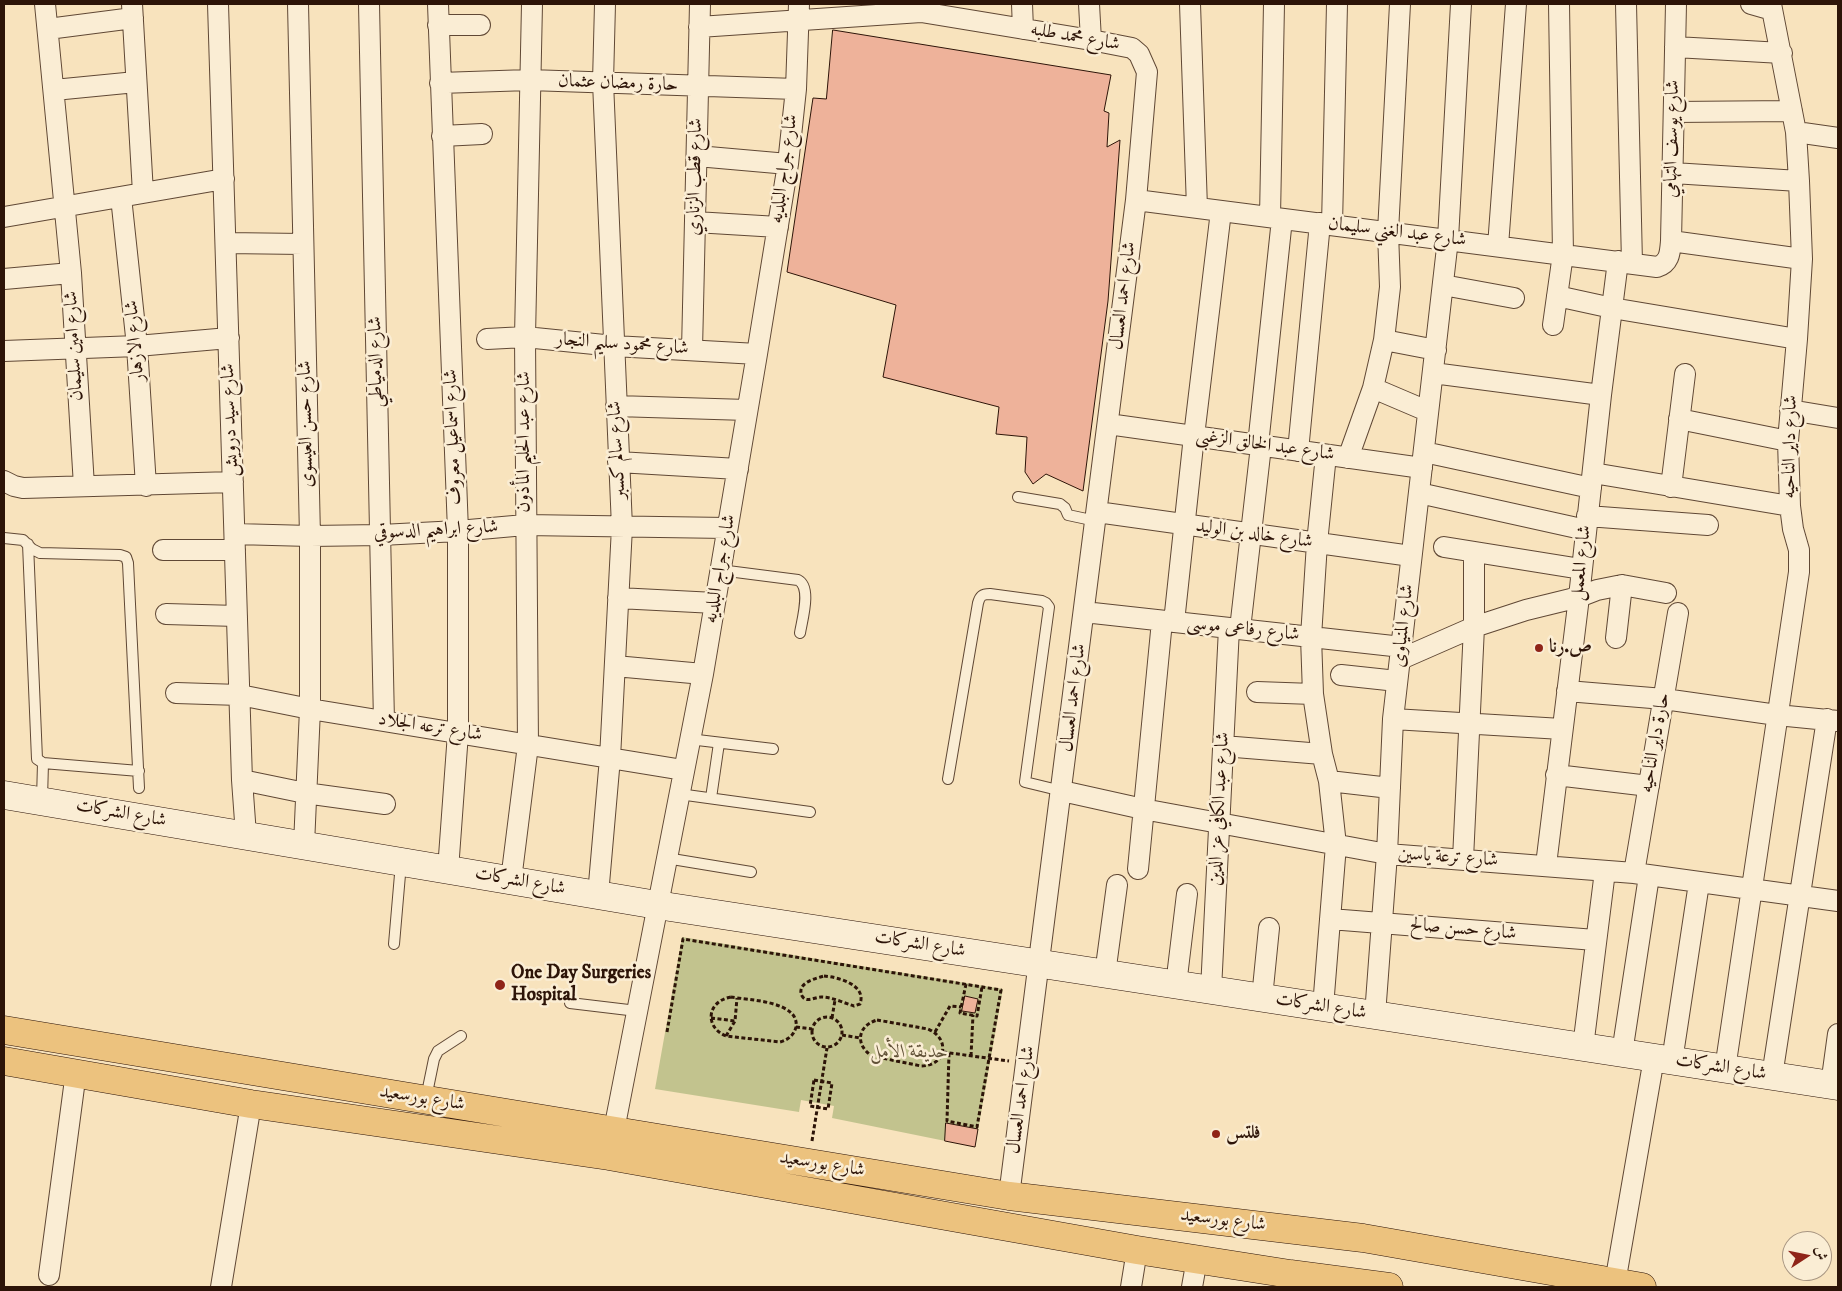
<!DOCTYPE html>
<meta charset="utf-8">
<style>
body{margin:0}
#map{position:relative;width:1842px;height:1291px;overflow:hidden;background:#f8e3bd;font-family:"IM FELL DW Pica",Amiri,serif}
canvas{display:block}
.frame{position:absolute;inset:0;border:5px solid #2d1408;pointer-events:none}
.north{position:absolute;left:1782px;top:1231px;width:50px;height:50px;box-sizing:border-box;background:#faedd4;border:1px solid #a89682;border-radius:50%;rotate:79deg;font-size:14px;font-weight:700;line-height:20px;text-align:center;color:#2d1408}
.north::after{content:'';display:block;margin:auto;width:18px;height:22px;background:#8f2418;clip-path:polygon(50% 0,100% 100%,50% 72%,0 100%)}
</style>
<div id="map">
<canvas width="1842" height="1291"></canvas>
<div class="frame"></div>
<div class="north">ش</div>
</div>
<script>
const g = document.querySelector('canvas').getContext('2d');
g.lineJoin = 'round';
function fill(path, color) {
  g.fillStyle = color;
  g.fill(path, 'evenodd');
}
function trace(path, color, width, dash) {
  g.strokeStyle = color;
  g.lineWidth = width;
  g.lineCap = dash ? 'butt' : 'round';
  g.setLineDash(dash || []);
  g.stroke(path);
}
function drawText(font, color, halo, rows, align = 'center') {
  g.font = font + ' "IM FELL DW Pica",Amiri,serif';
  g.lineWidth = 5;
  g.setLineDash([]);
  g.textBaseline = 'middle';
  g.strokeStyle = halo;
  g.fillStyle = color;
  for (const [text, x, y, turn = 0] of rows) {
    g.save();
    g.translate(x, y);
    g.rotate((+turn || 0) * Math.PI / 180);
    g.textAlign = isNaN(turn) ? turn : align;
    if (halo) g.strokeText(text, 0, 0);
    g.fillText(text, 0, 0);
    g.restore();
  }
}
fill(new Path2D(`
 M 682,937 L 1003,989 L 975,1147 L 832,1118 L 834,1106 L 801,1100 L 799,1112 L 655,1089 Z`), '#c2c38e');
const building = new Path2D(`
 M 833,30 L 1111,75 L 1104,111 L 1109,113 L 1107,147 L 1120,140 L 1108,301 L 1083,491 L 1046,474 L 1033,484 L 1025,472 L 1027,437 L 996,434 L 999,407 L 883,377 L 896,305 L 787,272 L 813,98 L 826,99 Z
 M 965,996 L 978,999 L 975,1013 L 962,1011 Z
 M 946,1123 L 978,1129 L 975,1147 L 945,1141 Z`);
fill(building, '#eeb29a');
trace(building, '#2d1408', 1);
const lane = new Path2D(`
 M 1018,497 L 1060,504 L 1065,508 L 1068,515 L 1096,521
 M 4,538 L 23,540 L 32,549 L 40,553 L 120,555 L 126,557 L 128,563 L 139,788
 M 28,544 L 37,759 L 43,763 L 139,771
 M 720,570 L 798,580 C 812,587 802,620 800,633
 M 689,739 L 773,749
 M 948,779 L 978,603 C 980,596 982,594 990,594 L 1042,601 L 1046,603 L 1049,607 L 1025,782 L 1062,791
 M 679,794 L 810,812
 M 711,798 L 719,743
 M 42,799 L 43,763
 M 666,858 L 751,872
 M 394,944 L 401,863
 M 570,1003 L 637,1011
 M 426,1098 L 434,1059 L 438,1051 L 461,1036`);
const street = new Path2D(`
 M 45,4 L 71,273 L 84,486
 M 132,4 L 143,193
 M 218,4 L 242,780 L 246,835
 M 298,4 L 310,536 L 310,709 L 304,845
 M 369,4 L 384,721
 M 438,4 L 458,531 L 458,733 L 448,870
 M 1022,4 L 1023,29
 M 1089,4 L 1091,40
 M 1190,4 L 1197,208
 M 1626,4 L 1632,263
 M 1751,4 L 1772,10
 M 438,25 L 480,25
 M 699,27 L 921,12 L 1091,40 L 1132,48 L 1139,54 L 1147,72 L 1136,200 L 1009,1196
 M 48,29 L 133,18
 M 1675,47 L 1782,53
 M 440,83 L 529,80 L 796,89
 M 54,90 L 136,82
 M 1674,112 L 1792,111
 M 1796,132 L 1838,138
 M 442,136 L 482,134
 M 697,156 L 788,164
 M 1673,173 L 1799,181
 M 121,197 L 137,346 L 146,486
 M 1136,200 L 1657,267 C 1670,263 1670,252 1671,241 L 1676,4
 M 4,217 L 224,179
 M 1270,217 L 1274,4
 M 695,222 L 778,227
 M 1332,225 L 1337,4
 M 1671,241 L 1802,259
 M 226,243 L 303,244
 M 1498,246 L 1516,4
 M 4,279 L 71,273
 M 1443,285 L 1514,298
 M 1557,296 L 1612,308 L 1797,339
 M 1553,325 L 1563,254 L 1559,4
 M 487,339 L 525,337 L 614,346 L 757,354
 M 1384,340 L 1436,350
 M 692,350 L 700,4
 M 4,351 L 137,346 L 229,338
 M 1433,373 L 1601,395
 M 1373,388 L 1427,411
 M 616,406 L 747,410
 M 1790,410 L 1838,418
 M 1679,419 L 1788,441
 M 1108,424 L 1422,468
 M 1258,445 L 1282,219
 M 1298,451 L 1320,223
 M 1424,452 L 1591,488
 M 1348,458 L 1373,388 L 1384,340 L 1390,287 L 1388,232 L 1400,4
 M 618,462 L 738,469
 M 1593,473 L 1790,506
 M 4,481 L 14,486 L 23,488 L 233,482
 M 1671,487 L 1685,374
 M 1419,493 L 1586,530
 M 1097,512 L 1411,556
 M 1587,516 L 1708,525
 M 235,534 L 310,536 L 381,535 L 458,531 L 525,525 L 727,528
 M 1444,547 L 1581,569
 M 163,550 L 235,550
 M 618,598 L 715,603
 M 1084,612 L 1402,647
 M 166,614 L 237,616
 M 1174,622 L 1194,436 L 1221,211
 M 1240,629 L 1261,446
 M 1616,638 L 1622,585
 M 1401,659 L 1474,627 L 1526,610 L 1579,597 L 1597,590 L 1622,585 L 1666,593
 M 615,666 L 703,674
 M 1341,675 L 1397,681
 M 1567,691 L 1664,699 L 1777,715 L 1838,721
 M 1257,692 L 1313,694
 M 176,693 L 240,695 L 310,709 L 683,770
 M 1393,719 L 1562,729
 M 1223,746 L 1322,754
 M 1556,775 L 1649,786
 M 242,780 L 305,793 L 385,804
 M 1329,781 L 1390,788
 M 1062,791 L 1143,809 L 1387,854 L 1634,873 L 1838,901
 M 1463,859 L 1474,627 L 1474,552
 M 1546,865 L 1579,597 L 1601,395 L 1618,261
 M 1138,869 L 1162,621
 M 1634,873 L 1678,613
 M 511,880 L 528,745 L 525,337 L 532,4
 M 598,895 L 610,758 L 622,527 L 603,82 L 605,4
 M 1330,919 L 1595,940
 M 1105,974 L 1117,885
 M 1176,985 L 1187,894
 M 1211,990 L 1229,628
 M 1262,998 L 1269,928
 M 1323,1007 L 1336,845 L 1329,781 L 1322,754 L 1313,694 L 1311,637 L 1317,543 L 1326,455
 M 1375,1015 L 1387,854 L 1393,719 L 1448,239 L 1461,4
 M 1583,1047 L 1605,871
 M 1622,1053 L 1649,876
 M 1672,1061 L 1699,883
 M 1725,1069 L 1799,572 L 1799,550 L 1793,529 L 1790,506 L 1788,441 L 1797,339 L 1802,259 L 1799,181 L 1796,132 L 1771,4
 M 1772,1076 L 1827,719
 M 1831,1085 L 1838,1034
 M 614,1130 L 703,674 L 757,354 L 788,164 L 796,89 L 799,4
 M 49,1275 L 76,1072
 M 1615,1283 L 1654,1058
 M 221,1287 L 251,1104
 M 1131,1287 L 1137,1250
 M 1192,1287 L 1197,1259`);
const secondary = new Path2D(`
 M 4,795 L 657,905 L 1838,1086`);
const primary = new Path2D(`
 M 4,1030 L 1009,1196 L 1363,1238 L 1642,1287
 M 4,1061 L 251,1104 L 609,1156 L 1137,1250 L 1290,1274 L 1389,1287`);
trace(lane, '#604835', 12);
trace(street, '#604835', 22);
trace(secondary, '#2d1408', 29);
trace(primary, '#2d1408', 29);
trace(new Path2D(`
 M 824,976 C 838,977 867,985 860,1004 L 854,1006 C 844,1003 832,997 821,997 C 816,997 810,1001 805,999 C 803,998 801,995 801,993 C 799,982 817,978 824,976 Z
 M 966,984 L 960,1013 L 977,1016 L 982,987
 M 731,997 C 748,1000 800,1001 796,1027 C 794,1035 788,1040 780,1042 L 726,1036 C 704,1027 707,1001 731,997 Z
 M812 1032a15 15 0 1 1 30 0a15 15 0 1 1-30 0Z
 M 711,1018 L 735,1021
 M 832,1018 L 835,1000
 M 877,1020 L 928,1029 C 951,1039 946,1066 921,1066 L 872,1056 C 855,1045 857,1026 877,1020 Z
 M 796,1027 L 812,1029
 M 667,1032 L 683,939 L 1001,990 L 977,1127 L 947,1121 L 949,1053
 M 935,1032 L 950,1006 L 961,1007
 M 842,1035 L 860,1038
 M 726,1036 L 735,1021 L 737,998
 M 943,1052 L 1009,1061
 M 971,1056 L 973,1015
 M 814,1080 L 832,1083 L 828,1109 L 810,1106 Z
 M 812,1141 L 827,1048`), '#2d1408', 3, [4, 2.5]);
trace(lane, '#faedd4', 10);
trace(street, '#faedd4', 20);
trace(secondary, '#faedd4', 28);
trace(primary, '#ecc27e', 28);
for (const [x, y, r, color] of [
 [1539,648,5,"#8f2418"],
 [500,985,6,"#8f2418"],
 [1216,1134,5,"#8f2418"]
]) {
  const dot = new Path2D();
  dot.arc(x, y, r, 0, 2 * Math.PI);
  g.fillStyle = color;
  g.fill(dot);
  trace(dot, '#faedd4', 2);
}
drawText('19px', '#2d1408', '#faedd4', [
 ["شارع محمد طلبه",1075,38,10],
 ["حارة رمضان عثمان",618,84,2],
 ["شارع يوسف التهامي",1673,139,-89],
 ["شارع جراج البلديه",785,169,-82],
 ["شارع قطب الزناري",696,177,-89],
 ["شارع عبد الغني سليمان",1397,233,7],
 ["شارع احمد العسال",1124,296,-83],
 ["شارع الازهار",136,341,-95],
 ["شارع محمود سليم النجار",622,345,4],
 ["شارع امين سليمان",75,346,-93],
 ["شارع الدمياطي",377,362,-91],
 ["شارع سيد درويش",231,420,-92],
 ["شارع حسن العيسوى",307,424,-91],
 ["شارع اسماعيل معروف",454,437,-92],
 ["شارع عبد الحليم المأذون",525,442,-90],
 ["شارع عبد الخالق الزغبى",1265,446,8],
 ["شارع داير الناحيه",1791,447,-89],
 ["شارع سالم كسبر",618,450,-93],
 ["شارع ابراهيم الدسوقي",436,531,-3],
 ["شارع خالد بن الوليد",1254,535,8],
 ["شارع المعمل",1582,563,-84],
 ["شارع جراج البلديه",721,569,-80],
 ["شارع المنياوى",1404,626,-84],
 ["شارع رفاعى موسى",1243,630,6],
 ["شارع احمد العسال",1074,698,-83],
 ["شارع ترعه الجلاد",430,728,9],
 ["حارة داير الناحيه",1656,743,-80],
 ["شارع عبد الكافي عز الدين",1220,809,-87],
 ["شارع الشركات",121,814,10],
 ["شارع ترعة ياسين",1448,858,4],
 ["شارع الشركات",520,882,10],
 ["شارع حسن صالح",1463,930,5],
 ["شارع الشركات",920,945,9],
 ["شارع الشركات",1321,1007,9],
 ["شارع الشركات",1721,1068,9],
 ["شارع بورسعيد",422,1099,9],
 ["شارع احمد العسال",1022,1100,-82],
 ["شارع بورسعيد",822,1165,9],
 ["شارع بورسعيد",1223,1221,7]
]);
drawText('bold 19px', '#2d1408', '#faedd4', [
 ["ص.رنا",1549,648],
 ["One Day Surgeries",511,974],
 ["Hospital",511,996],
 ["فلتس",1226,1134]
], 'left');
drawText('italic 19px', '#615137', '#faedd4', [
 ["حديقة الأمل",909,1053]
]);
</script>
